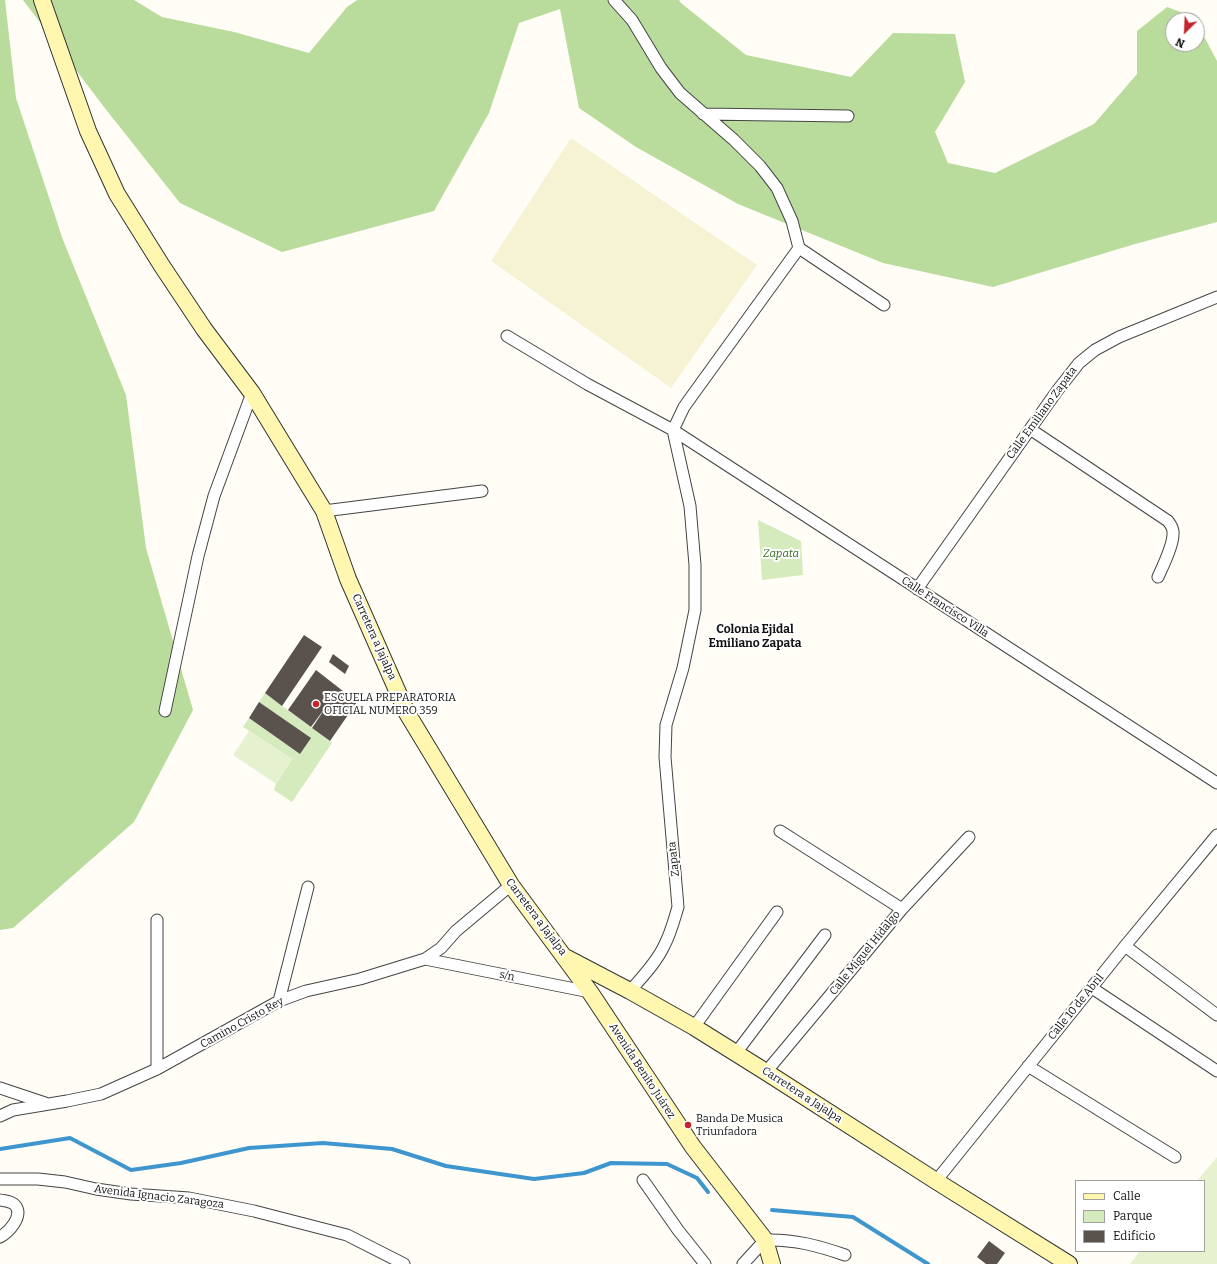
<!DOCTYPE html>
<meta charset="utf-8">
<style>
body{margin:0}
#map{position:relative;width:1217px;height:1264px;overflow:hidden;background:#fffdf5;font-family:Bitter,serif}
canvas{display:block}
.legend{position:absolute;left:1075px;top:1180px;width:130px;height:72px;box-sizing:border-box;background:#fff;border:1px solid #a0a0a0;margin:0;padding:5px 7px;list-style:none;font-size:12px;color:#111}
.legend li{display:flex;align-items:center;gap:8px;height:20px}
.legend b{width:20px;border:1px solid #a0a0a0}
.north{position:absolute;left:1165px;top:12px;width:40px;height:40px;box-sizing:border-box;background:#fff;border:1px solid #a0a0a0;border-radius:50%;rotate:204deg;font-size:11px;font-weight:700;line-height:16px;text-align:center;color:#111}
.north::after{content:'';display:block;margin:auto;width:14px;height:18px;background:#c4262e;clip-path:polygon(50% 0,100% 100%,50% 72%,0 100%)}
</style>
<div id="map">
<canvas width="1217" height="1264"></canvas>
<ul class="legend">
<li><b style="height:5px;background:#fff6b0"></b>Calle</li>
<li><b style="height:11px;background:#d5ebbd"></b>Parque</li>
<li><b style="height:11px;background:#5a524d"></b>Edificio</li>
</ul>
<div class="north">N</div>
</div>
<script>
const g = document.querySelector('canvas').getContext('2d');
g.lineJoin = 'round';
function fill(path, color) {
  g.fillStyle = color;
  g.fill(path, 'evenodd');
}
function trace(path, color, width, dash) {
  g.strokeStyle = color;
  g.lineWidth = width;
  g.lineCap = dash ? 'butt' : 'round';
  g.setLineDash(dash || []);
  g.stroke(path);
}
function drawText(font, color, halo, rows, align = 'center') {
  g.font = font + ' Bitter,serif';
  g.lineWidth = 4;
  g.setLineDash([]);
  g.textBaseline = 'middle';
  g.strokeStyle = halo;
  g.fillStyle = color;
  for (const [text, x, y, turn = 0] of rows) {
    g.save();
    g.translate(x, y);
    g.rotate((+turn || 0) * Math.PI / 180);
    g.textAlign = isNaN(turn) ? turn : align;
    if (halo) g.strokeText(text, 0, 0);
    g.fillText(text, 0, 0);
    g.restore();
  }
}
fill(new Path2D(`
 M 571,138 L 757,265 L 671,388 L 491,261 Z`), '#f6f3d4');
fill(new Path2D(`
 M 758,520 L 801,541 L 803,575 L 762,580 Z
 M 265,693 L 332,743 L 292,802 L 274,790 L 276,784 L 292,759 L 243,727 L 249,718 L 300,754 L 310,738 L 259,702 Z`), '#d5ebbd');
fill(new Path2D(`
 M 0,0 L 5,0 L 16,98 L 63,240 L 126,395 L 146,548 L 193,710 L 134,822 L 13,928 L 0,930 Z
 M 23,0 L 134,0 L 162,17 L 234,32 L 309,53 L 347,7 L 357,0 L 679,0 L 681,3 L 746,55 L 851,77 L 893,33 L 955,34 L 965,82 L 935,132 L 948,163 L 995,173 L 1094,124 L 1137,74 L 1137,31 L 1167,7 L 1194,17 L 1195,20 L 1173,20 L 1173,44 L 1197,44 L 1197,23 L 1217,61 L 1217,222 L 1135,244 L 993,287 L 883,263 L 738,204 L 636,147 L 579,108 L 560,9 L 519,23 L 489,113 L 434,211 L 282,252 L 180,203 L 104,107 Z`), '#b9dc9c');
fill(new Path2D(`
 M 249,731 L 292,759 L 276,784 L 233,755 Z
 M 1217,1157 L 1217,1264 L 1130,1264 L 1140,1251 L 1204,1251 L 1204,1181 L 1197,1181 Z`), '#e6f2cf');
trace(new Path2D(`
 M 0,1149 L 70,1138 L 131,1170 L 181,1163 L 249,1148 L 323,1143 L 392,1149 L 446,1166 L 534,1179 L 584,1173 L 611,1163 L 667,1164 L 697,1178 L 708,1192
 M 772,1210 L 853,1217 L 928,1264`), '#3f96cf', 4);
fill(new Path2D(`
 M 304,635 L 322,647 L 282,706 L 265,693 Z
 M 333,654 L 349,666 L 345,674 L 329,662 Z
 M 316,670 L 357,702 L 330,741 L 312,728 L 328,704 L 311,727 L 288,710 Z
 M 259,702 L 311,738 L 300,754 L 249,718 Z
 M 989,1241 L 1005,1253 L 997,1264 L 986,1264 L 977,1257 Z`), '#5a524d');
const street = new Path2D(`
 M 614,0 L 632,20 L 661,68 L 680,93 L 734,140 L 760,166 L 777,188 L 792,221 L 799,248 L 884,305
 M 703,114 L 848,116
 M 507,336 L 587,384 L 673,430 L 1217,783
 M 1030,429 L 1168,521 C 1171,525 1173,528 1173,532 C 1174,544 1163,566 1158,577
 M 673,430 L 684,407 L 694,393 L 799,248
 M 324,511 L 482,491
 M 917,589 L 1057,391 L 1079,363 L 1095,350 L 1119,337 L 1217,297
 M 165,711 L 198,556 L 214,496 L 252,393
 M 780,831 L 902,909
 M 1125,946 L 1217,1015
 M 425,959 L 590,992
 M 1092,988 L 1217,1071
 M 630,991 C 642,977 656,963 664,946 C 671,933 674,920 678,907 L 665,757 L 666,725 L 683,668 L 695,610 L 695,565 L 690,506 L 673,430
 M 279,1001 L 308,887
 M 694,1027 L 777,912
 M 736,1053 L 825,935
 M 1028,1066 L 1175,1157
 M 157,1069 L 157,920
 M 766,1072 L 902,909 L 969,837
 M 0,1088 L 45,1103
 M 0,1116 L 13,1110 L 67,1101 L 101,1094 L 157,1069 L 279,1001 L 306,991 L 360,979 L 425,959 L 441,948 L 456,931 L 511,885
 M 0,1179 L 38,1179 L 65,1182 L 96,1189 L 131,1194 L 189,1198 L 254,1211 L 347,1235 L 404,1264
 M 643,1180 L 678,1230 L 705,1264
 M 936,1181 L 1125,946 L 1217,835
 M 0,1200 C 5,1201 11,1201 15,1205 C 24,1216 9,1232 0,1237
 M 743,1264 L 765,1240 C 794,1239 819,1246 845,1255`);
const secondary = new Path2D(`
 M 42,0 L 88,131 L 117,194 L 162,266 L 204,329 L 252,393 L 324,511 L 348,579 L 407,713 L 511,885 L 590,992 L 693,1147 L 765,1240 L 772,1264
 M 567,958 L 630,991 L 694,1027 L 766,1072 L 936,1181 L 1069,1264`);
trace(street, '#444', 13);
trace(secondary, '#333', 18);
trace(street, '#fff', 11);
trace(secondary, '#fff6b0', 16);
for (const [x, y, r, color] of [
 [316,704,4,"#c4262e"],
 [688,1125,4,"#c4262e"]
]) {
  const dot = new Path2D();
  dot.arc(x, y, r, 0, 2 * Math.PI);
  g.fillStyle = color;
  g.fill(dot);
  trace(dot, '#fff', 1.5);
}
drawText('11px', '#111', '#fff', [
 ["Calle Emiliano Zapata",1042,413,-54],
 ["Calle Francisco Villa",945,607,33],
 ["Carretera a Jajalpa",374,637,66],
 ["Zapata",674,859,-96],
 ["Carretera a Jajalpa",536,917,53],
 ["Calle Miguel Hidalgo",865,953,-51],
 ["s/n",507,976,11],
 ["Calle 10 de Abril",1076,1007,-51],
 ["Camino Cristo Rey",242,1023,-29],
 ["Avenida Benito Juárez",642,1071,57],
 ["Carretera a Jajalpa",802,1095,33],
 ["Avenida Ignacio Zaragoza",159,1197,7]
]);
drawText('italic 11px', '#2f6b1f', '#fff', [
 ["Zapata",781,554]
]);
drawText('11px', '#111', '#fff', [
 ["ESCUELA PREPARATORIA",324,698],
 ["OFICIAL NUMERO 359",324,711],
 ["Banda De Musica",696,1119],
 ["Triunfadora",696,1132]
], 'left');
drawText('bold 12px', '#111', '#fff', [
 ["Colonia Ejidal",755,630],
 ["Emiliano Zapata",755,644]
]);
</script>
